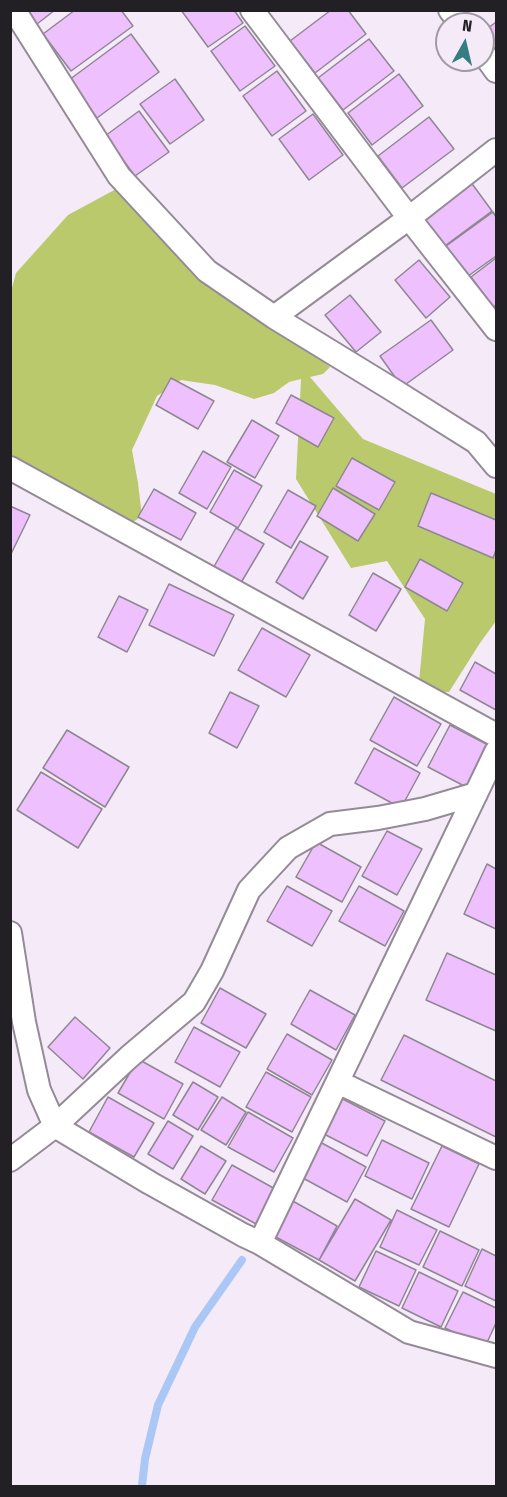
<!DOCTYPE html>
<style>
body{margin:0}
#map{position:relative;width:507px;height:1497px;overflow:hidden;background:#f5ebf8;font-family:"Fira Sans Condensed",sans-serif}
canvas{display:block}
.frame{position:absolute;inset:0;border:12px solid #232025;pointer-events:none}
.north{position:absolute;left:435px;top:12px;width:60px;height:60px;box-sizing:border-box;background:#f5ebf8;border:2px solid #a19aa4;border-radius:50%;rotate:8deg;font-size:16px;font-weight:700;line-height:24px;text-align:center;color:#232025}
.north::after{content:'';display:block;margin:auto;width:21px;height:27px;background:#347d80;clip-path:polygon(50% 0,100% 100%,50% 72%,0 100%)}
</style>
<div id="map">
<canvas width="507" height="1497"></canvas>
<div class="frame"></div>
<div class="north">N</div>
</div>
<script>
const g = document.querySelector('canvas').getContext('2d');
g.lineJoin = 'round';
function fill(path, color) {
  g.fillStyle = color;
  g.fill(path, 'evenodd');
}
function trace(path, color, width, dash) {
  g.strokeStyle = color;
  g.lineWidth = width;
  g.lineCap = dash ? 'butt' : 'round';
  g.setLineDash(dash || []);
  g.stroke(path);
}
fill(new Path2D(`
 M 118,188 L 330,367 L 323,374 L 310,377 L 363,439 L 496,494 L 496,621 L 480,643 L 449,692 L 418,692 L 425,619 L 387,561 L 351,568 L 296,479 L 301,379 L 289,382 L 274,393 L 254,399 L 215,385 L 181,380 L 157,396 L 132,450 L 138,483 L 142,516 L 127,526 L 11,461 L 10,295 L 16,273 L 68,215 Z`), '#bac96c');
trace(new Path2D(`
 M 142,1486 L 145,1459 L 158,1405 L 195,1327 L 242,1260`), '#aac7f5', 8);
const building = new Path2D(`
 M 27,10 L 55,10 L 37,24 Z
 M 75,10 L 121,10 L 133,26 L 71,71 L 43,34 Z
 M 181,10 L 234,10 L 243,23 L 208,47 Z
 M 331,10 L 348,10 L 366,34 L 315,73 L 290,41 Z
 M 496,22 L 496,52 L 483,34 L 483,32 Z
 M 245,26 L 275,66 L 240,91 L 211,51 Z
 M 131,34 L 159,72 L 97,118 L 69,80 Z
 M 369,39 L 394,71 L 343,110 L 318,78 Z
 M 277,71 L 306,111 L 272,136 L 243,96 Z
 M 399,74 L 423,106 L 372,145 L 348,113 Z
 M 175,79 L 204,120 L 170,144 L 140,104 Z
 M 139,111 L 169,152 L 135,176 L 105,136 Z
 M 313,114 L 343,155 L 309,180 L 279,139 Z
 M 429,117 L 454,149 L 402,188 L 378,156 Z
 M 470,181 L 492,211 L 442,248 L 420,218 Z
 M 493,212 L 496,217 L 496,256 L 464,279 L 442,249 Z
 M 496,258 L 496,305 L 493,307 L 471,277 Z
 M 419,260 L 450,297 L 426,318 L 395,280 Z
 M 350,295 L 381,332 L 356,352 L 325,315 Z
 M 431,320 L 453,350 L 402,387 L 380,356 Z
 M 171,378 L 214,401 L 198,429 L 156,405 Z
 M 291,395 L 334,418 L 318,447 L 276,423 Z
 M 252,420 L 279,436 L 255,478 L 227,462 Z
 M 203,451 L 231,467 L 207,509 L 179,493 Z
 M 352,458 L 395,482 L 379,510 L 336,486 Z
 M 234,470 L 262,486 L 238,528 L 210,512 Z
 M 333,488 L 375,514 L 358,541 L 317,516 Z
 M 154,489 L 196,513 L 181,540 L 138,517 Z
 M 288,490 L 316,506 L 291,548 L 264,532 Z
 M 431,493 L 496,520 L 496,550 L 493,558 L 418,526 Z
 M 10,506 L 30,515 L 10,556 Z
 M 236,528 L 264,544 L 239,586 L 212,570 Z
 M 300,541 L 328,557 L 303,599 L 276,582 Z
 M 420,559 L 463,583 L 447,611 L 405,587 Z
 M 373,573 L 401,589 L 376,631 L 349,615 Z
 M 169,584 L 234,615 L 214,656 L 149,625 Z
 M 119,596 L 148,610 L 127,652 L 98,637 Z
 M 262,628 L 310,655 L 286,697 L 238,670 Z
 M 475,662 L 496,674 L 496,710 L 460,690 Z
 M 230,692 L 259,706 L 237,748 L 209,733 Z
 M 394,697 L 441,724 L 417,766 L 370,740 Z
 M 450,725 L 490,746 L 468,788 L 428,767 Z
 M 67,730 L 129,767 L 105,807 L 43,768 Z
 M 374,748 L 420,773 L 401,808 L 355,783 Z
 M 41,772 L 102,809 L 78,848 L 17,810 Z
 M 387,831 L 422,849 L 397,895 L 362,876 Z
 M 316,842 L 361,867 L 342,902 L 296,877 Z
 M 487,864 L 496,869 L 496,929 L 464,914 Z
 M 287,886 L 332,911 L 312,946 L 267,921 Z
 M 359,886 L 404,911 L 385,946 L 339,921 Z
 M 447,953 L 496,975 L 496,1031 L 426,1000 Z
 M 220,988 L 266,1014 L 246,1048 L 201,1023 Z
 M 310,990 L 355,1015 L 336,1050 L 291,1024 Z
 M 75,1017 L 110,1048 L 83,1079 L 48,1047 Z
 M 194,1027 L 240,1052 L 220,1087 L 175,1062 Z
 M 287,1034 L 332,1060 L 312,1095 L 267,1069 Z
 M 404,1035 L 496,1081 L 496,1137 L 381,1080 Z
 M 138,1059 L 183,1084 L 164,1119 L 118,1093 Z
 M 266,1072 L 311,1097 L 292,1132 L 246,1107 Z
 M 193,1082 L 218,1097 L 198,1130 L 173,1115 Z
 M 108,1097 L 154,1123 L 134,1157 L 89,1132 Z
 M 222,1097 L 246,1112 L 226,1145 L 201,1130 Z
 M 339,1097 L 385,1121 L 367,1156 L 320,1132 Z
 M 248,1112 L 293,1138 L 274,1172 L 228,1147 Z
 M 168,1121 L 193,1136 L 173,1169 L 148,1154 Z
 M 382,1140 L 429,1163 L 412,1199 L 365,1176 Z
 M 320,1142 L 366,1167 L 347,1202 L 301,1177 Z
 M 201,1146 L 226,1161 L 205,1194 L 181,1179 Z
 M 442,1146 L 479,1164 L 449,1227 L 411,1209 Z
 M 232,1165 L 277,1190 L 258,1225 L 212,1200 Z
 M 355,1199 L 391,1220 L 355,1281 L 319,1260 Z
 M 291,1200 L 337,1226 L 319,1260 L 272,1235 Z
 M 397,1210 L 437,1230 L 419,1265 L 380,1247 Z
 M 440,1231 L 479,1250 L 462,1286 L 423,1267 Z
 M 482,1249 L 496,1256 L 496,1301 L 465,1286 Z
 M 376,1251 L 416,1270 L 399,1306 L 359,1287 Z
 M 419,1272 L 458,1291 L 441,1327 L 402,1308 Z
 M 463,1292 L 496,1308 L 496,1323 L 485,1347 L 445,1328 Z`);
fill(building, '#eec1fe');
trace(building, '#8f8693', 1.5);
const street = new Path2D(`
 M 14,10 L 119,176 L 207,271 L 274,317 L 390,388 L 476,442 L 496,466
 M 252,10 L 409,218 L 496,329
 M 450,10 L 461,24
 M 483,53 L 496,71
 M 274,317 L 409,218 L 496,150
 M 10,468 L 496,735
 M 10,933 L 24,1022 L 39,1090 L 55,1126 L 150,1183 L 243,1235 L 260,1243 L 409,1332 L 496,1356
 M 338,1082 L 496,1158
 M 10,1160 L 55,1126 L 129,1057 L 194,1002 L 212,971 L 249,890 L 288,848 L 330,824 L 378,818 L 425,809 L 476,794
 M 260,1243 L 496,752`);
trace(street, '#948b97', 26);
trace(street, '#fff', 22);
</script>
